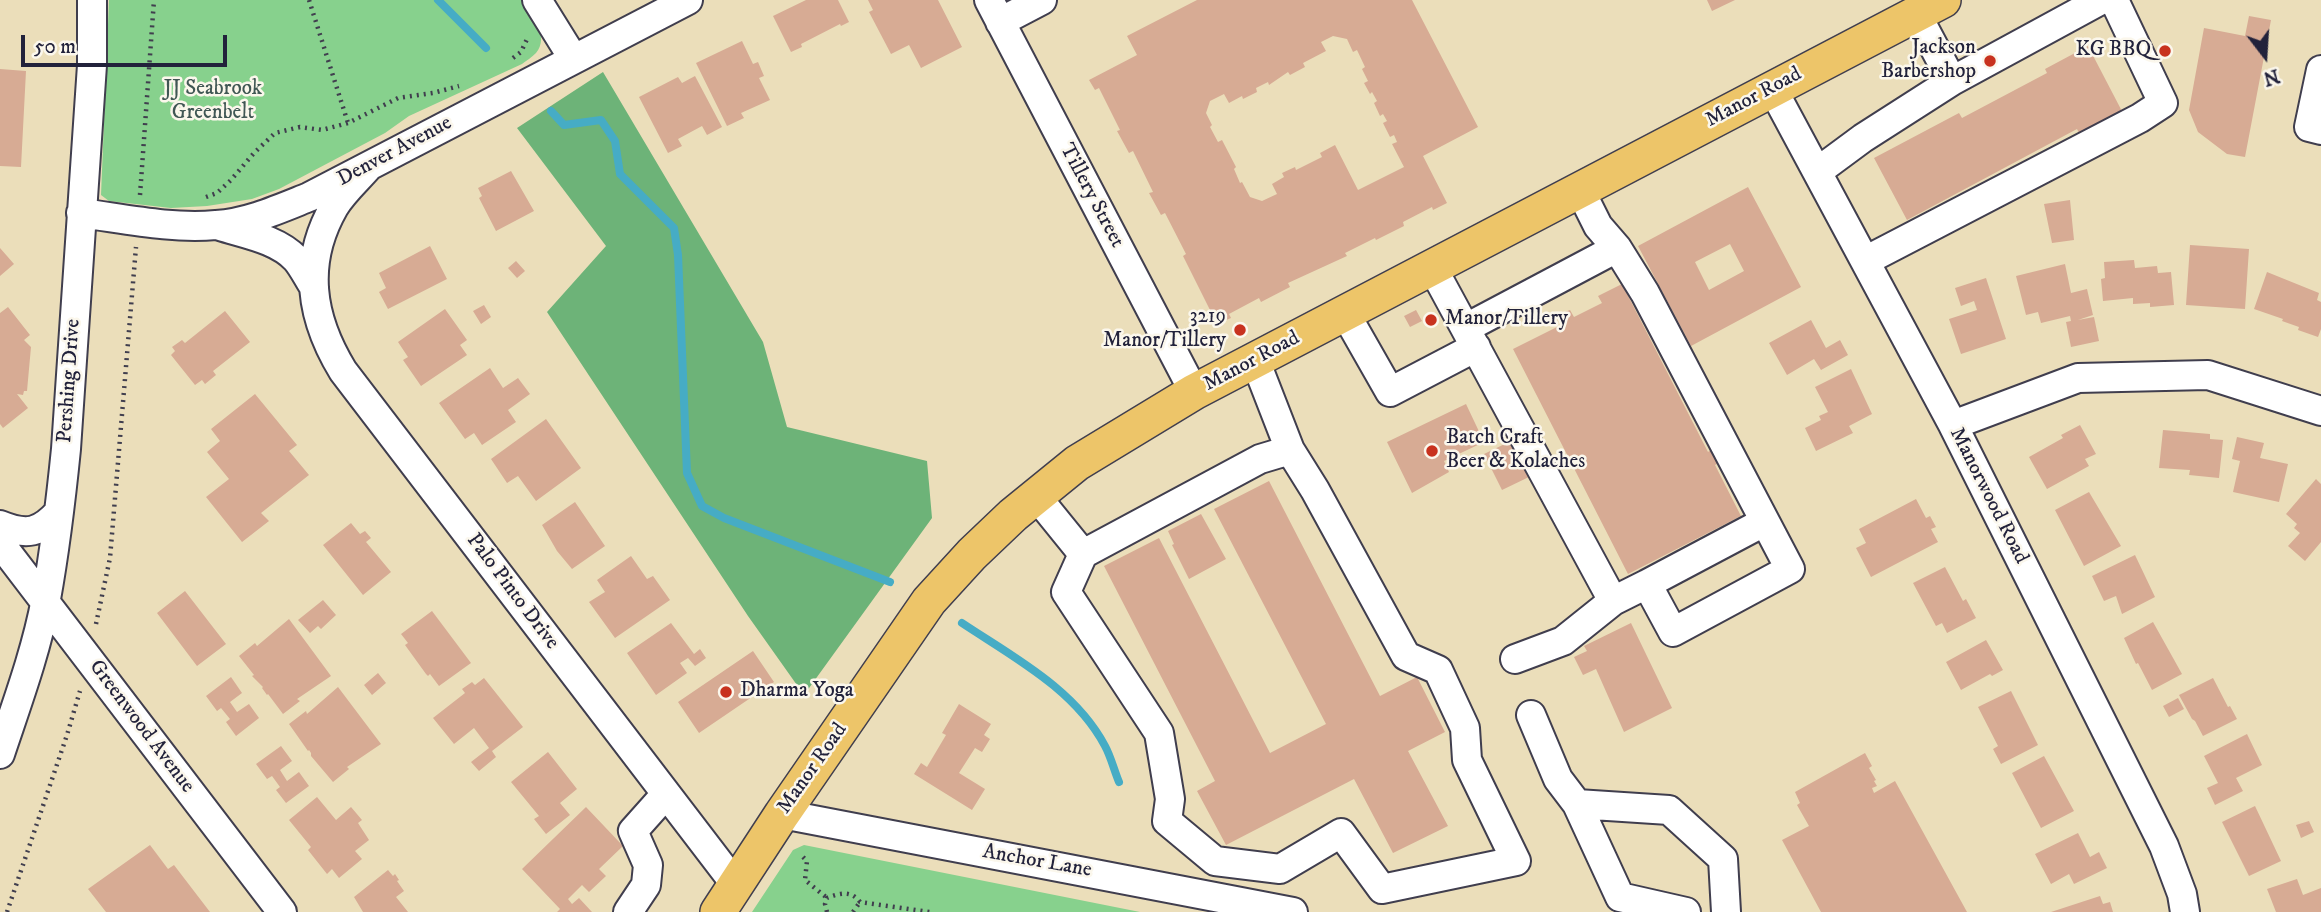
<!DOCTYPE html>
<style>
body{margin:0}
#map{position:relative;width:2321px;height:912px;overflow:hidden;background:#ebdeba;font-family:"IM FELL DW Pica",serif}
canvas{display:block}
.north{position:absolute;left:2230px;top:21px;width:70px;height:70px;-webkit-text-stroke:5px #fbf7ec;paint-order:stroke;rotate:163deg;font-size:19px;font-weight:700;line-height:28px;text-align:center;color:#22223b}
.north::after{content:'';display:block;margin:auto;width:24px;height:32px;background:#22223b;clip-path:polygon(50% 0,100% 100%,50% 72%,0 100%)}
.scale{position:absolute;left:21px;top:35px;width:206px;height:32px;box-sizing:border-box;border:4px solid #22223b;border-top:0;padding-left:9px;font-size:21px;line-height:24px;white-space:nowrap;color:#22223b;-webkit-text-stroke:5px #fbf7ec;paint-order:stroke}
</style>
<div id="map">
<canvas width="2321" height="912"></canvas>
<div class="north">N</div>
<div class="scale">50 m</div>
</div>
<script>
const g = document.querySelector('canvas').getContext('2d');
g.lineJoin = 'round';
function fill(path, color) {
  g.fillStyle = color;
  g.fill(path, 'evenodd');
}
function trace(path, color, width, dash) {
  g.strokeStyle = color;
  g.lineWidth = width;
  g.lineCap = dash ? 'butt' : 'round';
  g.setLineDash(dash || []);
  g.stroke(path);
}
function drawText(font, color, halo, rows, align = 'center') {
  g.font = font + ' "IM FELL DW Pica",serif';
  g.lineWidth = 5;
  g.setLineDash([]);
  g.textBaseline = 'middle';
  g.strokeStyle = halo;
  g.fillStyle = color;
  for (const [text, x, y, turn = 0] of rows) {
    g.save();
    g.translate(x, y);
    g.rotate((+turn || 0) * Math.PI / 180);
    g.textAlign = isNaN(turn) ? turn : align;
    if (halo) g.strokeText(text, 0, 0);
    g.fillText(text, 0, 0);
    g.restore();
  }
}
fill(new Path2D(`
 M 109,0 L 523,0 C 532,14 550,37 536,53 C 532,57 526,61 522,64 L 409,116 L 385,133 L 279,189 L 252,199 L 207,206 L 171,208 L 109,201 L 101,195 Z
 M 804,845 L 1140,912 L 752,912 L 793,850 Z`), '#87d18d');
fill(new Path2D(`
 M 603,72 L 763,342 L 787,427 L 927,461 L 932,518 L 804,695 L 748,616 L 547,312 L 606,246 L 517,128 Z`), '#6db378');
trace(new Path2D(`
 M 438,0 L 486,48
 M 551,111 L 564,125 L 601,120 L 615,141 L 620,174 L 674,228 L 678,255 L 687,473 L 702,506 L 724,518 L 890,582
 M 962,623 C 1013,657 1075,689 1105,746 C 1111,757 1114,770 1119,782`), '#46acc5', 8);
fill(new Path2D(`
 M 806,0 L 838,0 L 849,22 L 841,26 L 840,24 L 801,44 L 802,47 L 791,52 L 773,16 Z
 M 868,0 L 938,0 L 962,47 L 921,68 L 909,45 L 891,54 L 869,12 L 873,10 Z
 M 1197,0 L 1412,0 L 1478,127 L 1423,156 L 1447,203 L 1433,210 L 1432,207 L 1403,222 L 1404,226 L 1376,240 L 1375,238 L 1345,253 L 1347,256 L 1288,283 L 1290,287 L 1261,302 L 1259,298 L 1229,314 L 1231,318 L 1217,324 L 1183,256 L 1186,254 L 1165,213 L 1161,215 L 1149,193 L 1153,192 L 1133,151 L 1129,153 L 1117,131 L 1120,130 L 1099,88 L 1095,90 L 1089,80 L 1137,55 L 1127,36 ZM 1333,36 L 1347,39 L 1353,52 L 1357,50 L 1365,67 L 1362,69 L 1368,81 L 1364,83 L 1370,94 L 1372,92 L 1377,101 L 1374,103 L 1380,116 L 1383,114 L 1387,121 L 1383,123 L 1390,137 L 1394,135 L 1397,142 L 1392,144 L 1404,167 L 1358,190 L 1335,145 L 1320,153 L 1322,157 L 1296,170 L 1295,167 L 1282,173 L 1284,177 L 1272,184 L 1277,194 L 1262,201 L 1250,197 L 1242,182 L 1240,183 L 1234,169 L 1236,167 L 1222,140 L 1218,142 L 1210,127 L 1212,125 L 1206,113 L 1210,101 L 1224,94 L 1229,103 L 1242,96 L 1243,99 L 1257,92 L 1256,88 L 1268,82 L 1269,85 L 1288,72 L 1290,75 L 1305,67 L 1303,63 L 1326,51 L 1321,42 Z
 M 1707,0 L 1735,0 L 1712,11 Z
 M 2249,16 L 2271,20 L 2245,157 L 2227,154 L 2198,132 L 2189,110 L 2204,28 L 2245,36 Z
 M 742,41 L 753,64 L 758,62 L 764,76 L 759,78 L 770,100 L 741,113 L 744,118 L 727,126 L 696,63 Z
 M 2088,46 L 2125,117 L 2082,139 L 2077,129 L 1907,220 L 1874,158 L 1959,113 L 1962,118 L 2047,73 L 2045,69 Z
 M 0,69 L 26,71 L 21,167 L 0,166 Z
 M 695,76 L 722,127 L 707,135 L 702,126 L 678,139 L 682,146 L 668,153 L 639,97 L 678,77 L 682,83 Z
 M 511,171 L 534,211 L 496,231 L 479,198 L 482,196 L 478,188 Z
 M 1748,187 L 1801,287 L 1691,346 L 1638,246 ZM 1730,244 L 1744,271 L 1709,290 L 1695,262 Z
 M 2070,200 L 2074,240 L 2052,243 L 2044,204 Z
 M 2190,245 L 2249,249 L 2245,309 L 2186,305 Z
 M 430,246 L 447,279 L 388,309 L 379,292 L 386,288 L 379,273 Z
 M 0,248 L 14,264 L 0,276 Z
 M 2134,260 L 2135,268 L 2157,266 L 2158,273 L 2171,272 L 2174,305 L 2150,307 L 2150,303 L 2133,304 L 2133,298 L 2103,301 L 2101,279 L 2105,278 L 2104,262 Z
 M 516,261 L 525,271 L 517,278 L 508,268 Z
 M 2065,264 L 2071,293 L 2087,289 L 2093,315 L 2078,320 L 2094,317 L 2099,341 L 2071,347 L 2066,322 L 2071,321 L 2070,316 L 2041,323 L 2038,312 L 2026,315 L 2016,276 Z
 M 2267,272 L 2319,293 L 2317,300 L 2321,302 L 2321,329 L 2318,337 L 2298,330 L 2299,327 L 2282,321 L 2283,319 L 2254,309 Z
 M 1986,278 L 2006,339 L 1961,354 L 1949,319 L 1977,310 L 1974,301 L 1961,306 L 1955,288 Z
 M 1622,284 L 1708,452 L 1712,449 L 1719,463 L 1715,465 L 1741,516 L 1628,574 L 1513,349 L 1567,322 L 1562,313 L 1570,310 L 1574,317 L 1602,303 L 1598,296 Z
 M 484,305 L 491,317 L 481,324 L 473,311 Z
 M 8,307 L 30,335 L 24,340 L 31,347 L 27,391 L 24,391 L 23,395 L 17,394 L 28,408 L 3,428 L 0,424 L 0,313 Z
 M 445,309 L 467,340 L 460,345 L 467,355 L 421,386 L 403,360 L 408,357 L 398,342 Z
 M 1416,310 L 1422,321 L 1410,327 L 1404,316 Z
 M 225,311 L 250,342 L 213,371 L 216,375 L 205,384 L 202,380 L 195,385 L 171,355 L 175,351 L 172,347 L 182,340 L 185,343 Z
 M 1811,320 L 1826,348 L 1840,340 L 1848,355 L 1821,370 L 1814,359 L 1787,375 L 1769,343 Z
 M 490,368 L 503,388 L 518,378 L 530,394 L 508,410 L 516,422 L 482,445 L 474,433 L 465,439 L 439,403 Z
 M 1851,369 L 1872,414 L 1849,426 L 1853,433 L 1816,451 L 1805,428 L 1821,420 L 1819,416 L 1828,412 L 1815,387 Z
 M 255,394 L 297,445 L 289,451 L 309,475 L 261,513 L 269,521 L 242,542 L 206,497 L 229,479 L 207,452 L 220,441 L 211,429 Z
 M 1466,404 L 1484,442 L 1444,461 L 1449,472 L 1412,493 L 1387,442 Z
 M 546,419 L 581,468 L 536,501 L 518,476 L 507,483 L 491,459 Z
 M 2080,425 L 2096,454 L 2085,459 L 2089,466 L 2047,489 L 2029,457 L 2063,438 L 2061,435 Z
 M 2163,430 L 2210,434 L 2210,439 L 2223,440 L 2219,478 L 2189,475 L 2190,470 L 2159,468 Z
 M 2237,437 L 2264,443 L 2260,458 L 2288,464 L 2279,502 L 2233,492 L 2240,461 L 2232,459 Z
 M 1513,440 L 1531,476 L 1502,490 L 1484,454 Z
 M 2316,479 L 2321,484 L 2321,542 L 2305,561 L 2288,546 L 2300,533 L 2294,528 L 2297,524 L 2286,514 Z
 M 1269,481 L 1380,696 L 1417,677 L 1445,732 L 1408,751 L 1448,826 L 1393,853 L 1354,779 L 1226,845 L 1197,791 L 1215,781 L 1104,566 L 1159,538 L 1270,753 L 1326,724 L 1214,509 Z
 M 2089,492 L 2121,546 L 2084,566 L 2055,510 Z
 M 1916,499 L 1926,518 L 1930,516 L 1936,527 L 1931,529 L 1938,542 L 1871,577 L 1856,548 L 1866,543 L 1859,529 Z
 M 575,502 L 605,546 L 572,569 L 557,551 L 542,525 Z
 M 1201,514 L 1226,559 L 1189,579 L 1172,545 L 1174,544 L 1168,531 Z
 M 351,523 L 360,534 L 365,531 L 371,538 L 366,542 L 391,572 L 363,595 L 323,545 Z
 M 2135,555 L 2155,597 L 2122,614 L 2116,596 L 2104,601 L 2092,576 Z
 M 631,556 L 647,579 L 653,576 L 670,600 L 615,638 L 589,602 L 605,592 L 597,580 Z
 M 1945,567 L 1963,601 L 1966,599 L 1976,618 L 1947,633 L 1942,623 L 1936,626 L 1913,583 Z
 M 185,591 L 226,644 L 197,666 L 157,613 Z
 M 323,600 L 336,615 L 321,629 L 318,626 L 310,633 L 298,620 Z
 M 432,611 L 471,663 L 439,686 L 430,674 L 428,676 L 426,674 L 405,645 L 408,643 L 401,634 Z
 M 289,619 L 331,676 L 297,699 L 300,701 L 283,714 L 268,694 L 267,695 L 262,688 L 263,687 L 252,676 L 254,675 L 239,656 L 255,643 L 257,646 Z
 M 2153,622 L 2182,674 L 2152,690 L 2138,663 L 2136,664 L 2124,638 Z
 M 671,623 L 694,654 L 700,649 L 706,658 L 695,666 L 688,658 L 680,663 L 687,673 L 656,695 L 627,653 Z
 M 1631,623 L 1672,708 L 1624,732 L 1596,669 L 1583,675 L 1574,657 L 1587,651 L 1584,646 Z
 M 1986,640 L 2003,670 L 1992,676 L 1990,674 L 1961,690 L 1946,662 Z
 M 753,651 L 774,682 L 699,733 L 678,702 Z
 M 378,673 L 386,683 L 372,695 L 364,685 Z
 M 231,677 L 242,693 L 230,702 L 237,712 L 249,704 L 259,718 L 236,736 L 226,722 L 230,719 L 221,708 L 217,711 L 206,696 Z
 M 484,678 L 523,727 L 492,751 L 496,757 L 479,771 L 471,762 L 489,748 L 474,728 L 454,744 L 433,718 L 465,693 L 462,689 L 472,682 L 475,685 Z
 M 2213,678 L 2228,707 L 2230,706 L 2237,719 L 2203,736 L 2195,721 L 2192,719 L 2179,695 Z
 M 338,687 L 381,744 L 347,767 L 349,769 L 333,782 L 311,756 L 311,753 L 309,750 L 308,751 L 289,724 L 306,711 L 307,714 Z
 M 2011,691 L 2038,745 L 2001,764 L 1993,749 L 1998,746 L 1978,707 Z
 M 2178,698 L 2184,709 L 2169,717 L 2163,706 Z
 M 959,704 L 991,724 L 984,735 L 990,739 L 982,752 L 975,748 L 959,773 L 985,789 L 972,810 L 914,774 L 921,763 L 927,767 L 946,735 L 942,733 Z
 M 2247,734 L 2262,765 L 2236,778 L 2243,791 L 2215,805 L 2207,788 L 2218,783 L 2204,756 Z
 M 281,746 L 292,761 L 280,770 L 287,781 L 299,772 L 309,786 L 286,803 L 276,790 L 280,787 L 272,776 L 267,779 L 256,764 Z
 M 548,752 L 577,789 L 560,803 L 570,815 L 546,834 L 534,819 L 539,816 L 511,782 Z
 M 1865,753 L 1872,766 L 1869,768 L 1876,780 L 1874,781 L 1877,786 L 1872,788 L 1874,793 L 1895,781 L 1967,912 L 1821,912 L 1782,840 L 1809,826 L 1797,805 L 1800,803 L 1795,792 Z
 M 2044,756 L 2074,811 L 2041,828 L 2012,773 Z
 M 317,797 L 336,820 L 351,807 L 362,820 L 358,823 L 369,840 L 355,851 L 362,859 L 339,878 L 332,869 L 327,874 L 308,850 L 311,847 L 289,820 Z
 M 2255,806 L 2281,861 L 2249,876 L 2222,822 Z
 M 586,807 L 623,846 L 599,869 L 606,876 L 589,892 L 582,885 L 568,899 L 572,904 L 579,898 L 592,912 L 557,912 L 560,909 L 522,869 Z
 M 2309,821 L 2314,832 L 2301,838 L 2296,825 Z
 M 2078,833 L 2090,857 L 2099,852 L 2107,868 L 2074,884 L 2069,874 L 2051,884 L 2035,854 Z
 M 150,845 L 168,869 L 174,865 L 210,912 L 106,912 L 88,889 Z
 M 388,870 L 393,876 L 395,874 L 399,880 L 397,881 L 404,891 L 396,897 L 408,912 L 363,912 L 354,897 Z
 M 2297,879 L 2303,895 L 2321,888 L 2321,912 L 2276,912 L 2267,889 Z
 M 2100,896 L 2103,904 L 2110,902 L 2113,912 L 2051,912 Z`), '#d7ab94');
const minor = new Path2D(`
 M 537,0 L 573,58
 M 989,0 L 1194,392
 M 1917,15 L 1952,81
 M 1000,22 L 1042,0
 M 2321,70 L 2309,127 L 2321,130
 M 1772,88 L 1953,425 L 2164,846 L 2182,894 L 2185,912
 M 369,166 C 358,179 343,192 334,207 C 302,263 310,317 343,371 L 736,885
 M 1817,172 L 1863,138 L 1952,81 L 2101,0
 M 1580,190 L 1598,226 L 1617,248 L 1645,293 L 1790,569 L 1673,632 L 1647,584 L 1613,601
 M 81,213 C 126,219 171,229 216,225 C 248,223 279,209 309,197 L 688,0
 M 220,226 C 245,234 277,239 296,259 C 303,267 308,278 314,287
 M 1865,261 L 2140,118 L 2163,103 L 2114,0
 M 1432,267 L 1613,601 L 1563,641 L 1515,659
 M 1345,313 L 1390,392 L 1476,347
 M 1466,328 L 1617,248
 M 1953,425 L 2078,378 L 2208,375 L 2321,411
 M 1036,496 L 1083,554 L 1260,459 L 1290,450
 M 0,525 C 27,536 40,533 59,512
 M 0,543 L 282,912
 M 1083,554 L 1066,592 L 1159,733 L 1170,799 L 1167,821 L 1215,861 L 1280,869 L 1341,833 L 1382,889 L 1516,861 L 1467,760 L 1465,728 L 1438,670 L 1406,656 L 1315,490 L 1290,450 L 1255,360
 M 1647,584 L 1764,522
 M 1531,715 L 1558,779 L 1577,804
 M 0,754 C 17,703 36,652 46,599 C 55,549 61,499 66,449 L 92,65 L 92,0
 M 782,814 L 1293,912
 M 628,912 L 646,885 L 648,865 L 633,831 L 666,794
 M 1686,912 L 1620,897 L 1577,804 L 1669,810 L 1723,859 L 1726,912`);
const major = new Path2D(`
 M 718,912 L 782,814 L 929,601 L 972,554 L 1013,515 L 1077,463 L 1194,392 L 1943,0`);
trace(minor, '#403e4e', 32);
trace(major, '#403e4e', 38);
trace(new Path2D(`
 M 309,0 L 348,123
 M 513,58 L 521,52 L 528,37
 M 140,195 L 154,0
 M 206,197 L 217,193 L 231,180 L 254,153 L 275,133 L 300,127 L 322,130 L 348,123 L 398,98 L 433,93 L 459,86
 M 96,624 L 110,558 L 136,247
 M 803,857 L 807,861 L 805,880 L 827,898
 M 7,912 L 67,735 L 80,691
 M 827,912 L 825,904 L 827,898 C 840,893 851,890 860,902 L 930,912
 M 853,912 L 860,902`), '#403e4e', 4.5, [2, 5]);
trace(minor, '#fff', 28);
trace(major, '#edc569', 35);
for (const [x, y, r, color] of [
 [2165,51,7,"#c8321e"],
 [1990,61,7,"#c8321e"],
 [1431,320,7,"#c8321e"],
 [1240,330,7,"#c8321e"],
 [1432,451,7,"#c8321e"],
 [726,692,7,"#c8321e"]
]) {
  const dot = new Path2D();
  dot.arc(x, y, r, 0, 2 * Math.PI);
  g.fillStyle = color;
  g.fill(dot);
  trace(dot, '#fbf7ec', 2.5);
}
drawText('21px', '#22223b', '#fbf7ec', [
 ["Jackson",1976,49],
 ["Barbershop",1976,73],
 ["KG BBQ",2151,51],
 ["3219",1226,318],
 ["Manor/Tillery",1226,342],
 ["Manor/Tillery",1445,320,"left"],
 ["Batch Craft",1446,439,"left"],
 ["Beer & Kolaches",1446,463,"left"],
 ["Dharma Yoga",740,692,"left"]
], 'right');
drawText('21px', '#405754', '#fbf7ec', [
 ["JJ Seabrook",213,90],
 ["Greenbelt",213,114]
]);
drawText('21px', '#22223b', '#fbf7ec', [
 ["Manor Road",1754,98,-28],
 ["Denver Avenue",395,152,-28],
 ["Tillery Street",1091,196,62],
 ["Manor Road",1252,362,-28],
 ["Pershing Drive",70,381,-86],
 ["Manorwood Road",1988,496,63],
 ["Palo Pinto Drive",512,592,53],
 ["Greenwood Avenue",141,727,53],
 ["Manor Road",813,769,-55],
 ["Anchor Lane",1037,862,10]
]);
</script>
